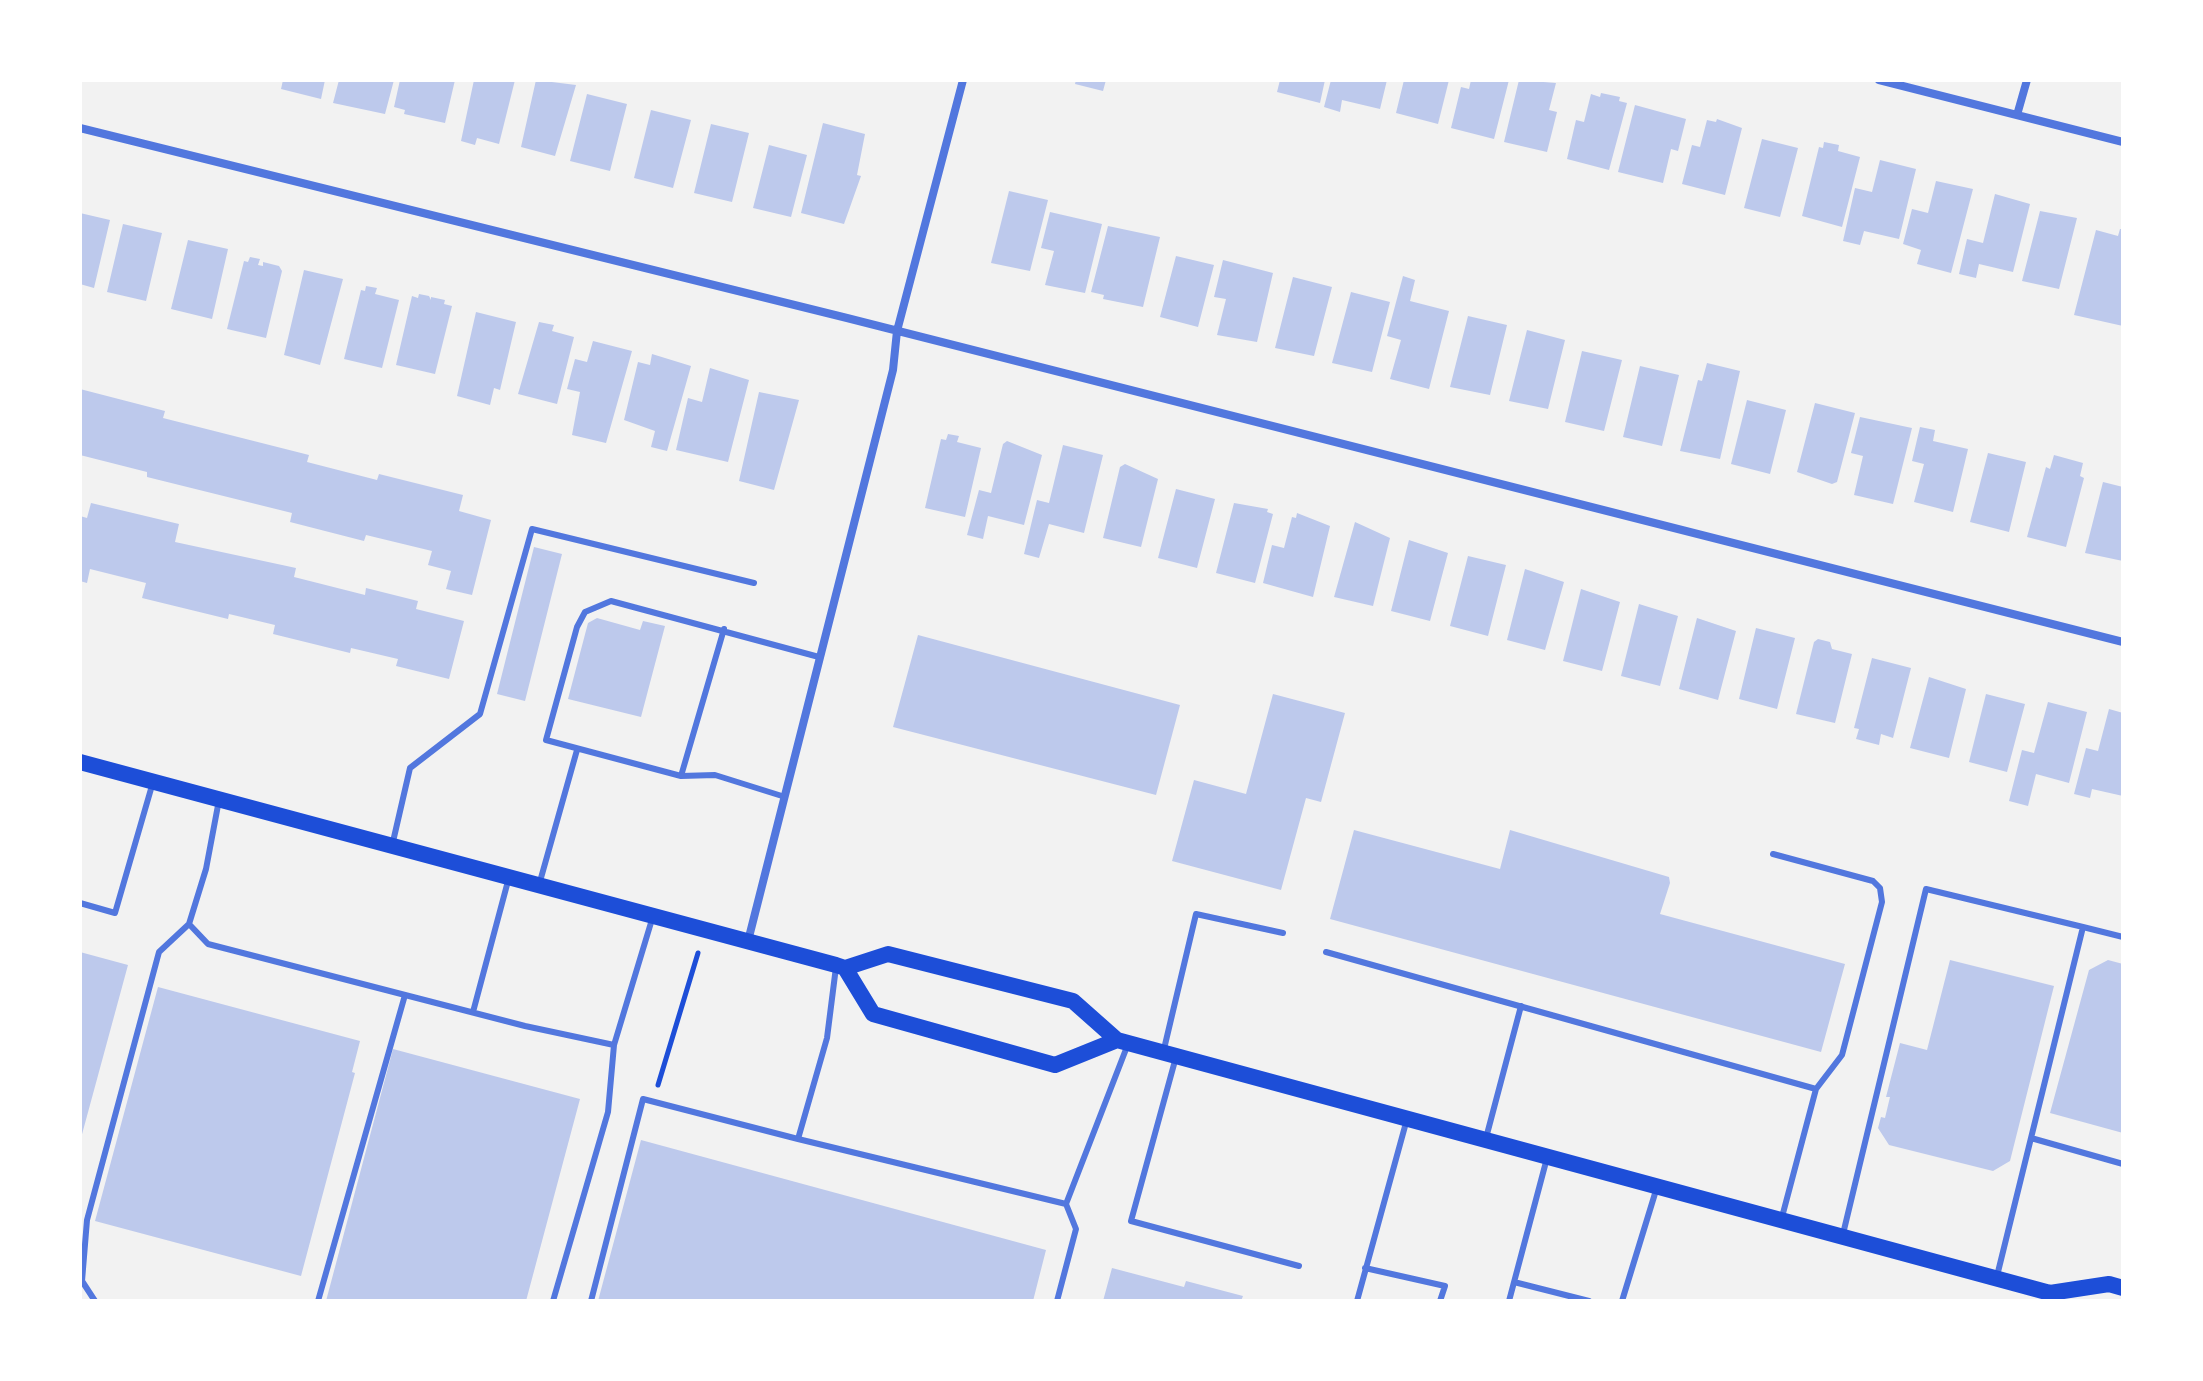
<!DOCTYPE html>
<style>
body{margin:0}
#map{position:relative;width:2203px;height:1381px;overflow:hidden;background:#f2f2f2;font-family:Roboto,sans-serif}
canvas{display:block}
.frame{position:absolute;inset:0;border:82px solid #fff;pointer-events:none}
</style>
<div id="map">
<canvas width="2203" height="1381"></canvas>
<div class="frame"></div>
</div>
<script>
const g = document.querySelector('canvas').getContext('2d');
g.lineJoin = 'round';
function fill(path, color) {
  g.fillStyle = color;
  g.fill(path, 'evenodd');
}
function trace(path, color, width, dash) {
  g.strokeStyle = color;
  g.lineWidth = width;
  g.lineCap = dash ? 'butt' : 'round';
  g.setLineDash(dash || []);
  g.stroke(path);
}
fill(new Path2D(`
 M 283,80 L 325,80 L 321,99 L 281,89 Z
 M 339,80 L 394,80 L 385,114 L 333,103 Z
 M 400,80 L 455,80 L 445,123 L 404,114 L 405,110 L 394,107 Z
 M 474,80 L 515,80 L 499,144 L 477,138 L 475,145 L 461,141 Z
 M 536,80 L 576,85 L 555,156 L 521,147 Z
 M 1076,80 L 1106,80 L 1103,91 L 1075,84 Z
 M 1280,80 L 1325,80 L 1320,103 L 1277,92 Z
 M 1331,80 L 1387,80 L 1380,109 L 1342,100 L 1340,112 L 1324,107 Z
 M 1404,80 L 1449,80 L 1438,124 L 1396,113 Z
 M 1471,80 L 1509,80 L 1494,139 L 1451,128 L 1461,87 L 1469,89 Z
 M 1519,80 L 1556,83 L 1549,110 L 1557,112 L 1547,152 L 1504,142 Z
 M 1601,93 L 1620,97 L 1619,101 L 1627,103 L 1609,170 L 1567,159 L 1576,120 L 1584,122 L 1591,94 L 1600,97 Z
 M 587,94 L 627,104 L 610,171 L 570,161 Z
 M 1635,105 L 1686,119 L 1678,151 L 1671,149 L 1663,183 L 1618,172 Z
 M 651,110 L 691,120 L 673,188 L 634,178 Z
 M 1717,119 L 1742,128 L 1725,195 L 1682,184 L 1692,145 L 1700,147 L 1707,120 L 1716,122 Z
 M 823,123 L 865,134 L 857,175 L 861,176 L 844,224 L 801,213 Z
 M 711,124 L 749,133 L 732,202 L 694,193 Z
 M 1762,139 L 1798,148 L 1780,217 L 1744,208 Z
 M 1824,142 L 1839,145 L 1838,151 L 1860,157 L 1842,227 L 1802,216 L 1819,147 L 1823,148 Z
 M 769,145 L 807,155 L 791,217 L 753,208 Z
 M 1880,160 L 1916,169 L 1899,239 L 1864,231 L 1860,245 L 1843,241 L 1855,188 L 1872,192 Z
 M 1936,181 L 1973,189 L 1951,273 L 1917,264 L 1921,250 L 1903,244 L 1912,209 L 1928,213 Z
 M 1009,191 L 1048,200 L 1030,271 L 991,263 Z
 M 1995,194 L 2030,204 L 2013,272 L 1979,264 L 1976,278 L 1959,274 L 1967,239 L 1983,243 Z
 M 2040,211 L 2077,218 L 2059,289 L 2022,281 Z
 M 1050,212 L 1102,224 L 1085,293 L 1045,285 L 1054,251 L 1041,248 Z
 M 80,213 L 110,220 L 94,288 L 80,284 Z
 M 123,224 L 162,233 L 146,301 L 107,292 Z
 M 1108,226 L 1160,237 L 1143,307 L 1103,299 L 1104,295 L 1091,292 Z
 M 2120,229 L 2123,229 L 2123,326 L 2074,315 L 2096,230 L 2118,236 Z
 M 188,240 L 228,249 L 212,319 L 171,309 Z
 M 1176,256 L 1214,265 L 1198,327 L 1160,317 Z
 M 250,257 L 260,259 L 258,265 L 263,266 L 263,262 L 279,266 L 282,271 L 266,338 L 227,329 L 244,261 L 248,262 Z
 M 1223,260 L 1273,273 L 1257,342 L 1217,335 L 1226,299 L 1214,297 Z
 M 304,270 L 343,279 L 320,365 L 284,355 Z
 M 1403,276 L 1415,280 L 1410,301 L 1449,311 L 1429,389 L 1390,379 L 1401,340 L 1387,336 Z
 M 1293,277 L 1332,287 L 1314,356 L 1275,348 Z
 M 366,286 L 377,288 L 375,294 L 399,300 L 382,368 L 344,359 L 361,290 L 365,291 Z
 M 1351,292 L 1390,302 L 1372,372 L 1332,363 Z
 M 419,294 L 429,296 L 431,300 L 431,297 L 445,300 L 444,304 L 452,306 L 435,374 L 396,365 L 412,296 L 418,298 Z
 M 476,312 L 516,322 L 500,390 L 494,388 L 490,405 L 457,396 Z
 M 1468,316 L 1507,325 L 1490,395 L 1450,387 Z
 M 539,322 L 554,325 L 552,331 L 574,337 L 557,404 L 518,394 Z
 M 1527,330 L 1565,340 L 1548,409 L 1509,401 Z
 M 593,341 L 632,351 L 606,443 L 572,435 L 580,392 L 567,389 L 575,359 L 587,362 Z
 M 1582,351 L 1622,360 L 1604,431 L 1565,422 Z
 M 652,354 L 691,366 L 667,451 L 651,447 L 655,431 L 624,420 L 638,362 L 650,365 Z
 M 1707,363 L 1740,371 L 1720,459 L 1680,451 L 1698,380 L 1702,381 Z
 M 1640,366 L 1679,375 L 1662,446 L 1623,437 Z
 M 710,368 L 749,380 L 728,462 L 676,450 L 688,398 L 702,402 Z
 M 80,389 L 165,411 L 163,418 L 309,455 L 307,462 L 377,480 L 379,474 L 463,495 L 459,511 L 491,520 L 472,595 L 446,589 L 451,571 L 428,565 L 432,551 L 366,535 L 364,541 L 290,522 L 292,513 L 147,477 L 147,472 L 80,455 Z
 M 759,392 L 799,400 L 774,490 L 739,481 Z
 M 1747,400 L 1786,410 L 1770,474 L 1731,464 Z
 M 1815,403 L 1855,413 L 1837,482 L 1832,484 L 1797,472 Z
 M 1860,417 L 1912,428 L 1893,504 L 1854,495 L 1863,456 L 1851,453 Z
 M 1920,427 L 1935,430 L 1933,441 L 1968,449 L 1953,512 L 1914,502 L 1924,464 L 1912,461 Z
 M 948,434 L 959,436 L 957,442 L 981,448 L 965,517 L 925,508 L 941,439 L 946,440 Z
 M 1007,441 L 1042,455 L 1024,525 L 988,516 L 983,539 L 967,535 L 979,490 L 991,493 L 1003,444 Z
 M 1063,445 L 1103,455 L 1084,533 L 1049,524 L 1039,558 L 1024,554 L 1037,500 L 1049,503 Z
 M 1988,453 L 2026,462 L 2009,532 L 1970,522 Z
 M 2054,455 L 2083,463 L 2080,476 L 2084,478 L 2066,547 L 2027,537 L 2046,467 L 2050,469 Z
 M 1125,464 L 1158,479 L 1141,547 L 1103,538 L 1120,467 Z
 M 2103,482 L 2123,487 L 2123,561 L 2085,553 Z
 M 1176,489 L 1215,499 L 1197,568 L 1158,558 Z
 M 91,503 L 179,524 L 175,542 L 296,568 L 294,577 L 365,595 L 366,588 L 418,601 L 416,609 L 464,621 L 449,679 L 396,666 L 398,659 L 351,648 L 350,653 L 273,634 L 275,625 L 229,614 L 228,619 L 142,598 L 146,583 L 90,569 L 87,583 L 80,581 L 80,516 L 87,518 Z
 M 1234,503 L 1268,509 L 1267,512 L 1273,514 L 1255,583 L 1216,573 Z
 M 1297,513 L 1330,526 L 1313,597 L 1263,583 L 1272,545 L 1284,548 L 1292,517 L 1296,518 Z
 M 1355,522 L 1390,538 L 1373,606 L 1334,597 Z
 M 1409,540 L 1448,553 L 1430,621 L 1391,611 Z
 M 534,547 L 562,554 L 525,701 L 497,694 Z
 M 1468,556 L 1506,565 L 1488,636 L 1450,626 Z
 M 1525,569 L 1564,582 L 1545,650 L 1507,640 Z
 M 1581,589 L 1620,602 L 1602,671 L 1563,661 Z
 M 1639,604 L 1678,616 L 1660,686 L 1621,676 Z
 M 597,618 L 640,630 L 643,621 L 665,626 L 641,717 L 568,699 L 588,623 Z
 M 1697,618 L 1736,631 L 1718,700 L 1679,689 Z
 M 1756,628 L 1795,638 L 1777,709 L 1739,699 Z
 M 918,635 L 1180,705 L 1156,795 L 893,727 Z
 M 1818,639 L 1830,642 L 1832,649 L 1852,654 L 1835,723 L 1796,714 L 1814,642 Z
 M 1872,658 L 1911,668 L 1893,738 L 1881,734 L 1879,745 L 1856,739 L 1859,729 L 1854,728 Z
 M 1929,677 L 1966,689 L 1949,758 L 1910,748 Z
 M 1273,694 L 1345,713 L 1321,802 L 1306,798 L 1281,890 L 1172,861 L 1194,780 L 1246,794 Z
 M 1986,694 L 2025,704 L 2007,772 L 1969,762 Z
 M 2048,702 L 2087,712 L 2069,783 L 2036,774 L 2028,806 L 2009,801 L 2022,750 L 2034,753 Z
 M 2109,709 L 2123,713 L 2123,796 L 2092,789 L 2090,798 L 2074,794 L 2086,748 L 2098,751 Z
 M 1354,830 L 1500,869 L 1510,830 L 1669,877 L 1670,883 L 1660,914 L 1845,964 L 1821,1052 L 1330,919 Z
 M 80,952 L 128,965 L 81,1138 L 80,1138 Z
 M 1950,960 L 2054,986 L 2010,1161 L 1993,1171 L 1889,1145 L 1878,1128 L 1881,1117 L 1885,1118 L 1890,1097 L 1886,1097 L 1900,1043 L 1927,1050 Z
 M 2108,960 L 2123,964 L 2123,1133 L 2050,1113 L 2089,970 Z
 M 158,987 L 360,1041 L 352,1072 L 355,1073 L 301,1276 L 95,1221 Z
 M 393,1049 L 580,1099 L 526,1301 L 326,1301 Z
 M 641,1140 L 1046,1250 L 1033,1301 L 598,1301 Z
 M 1112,1268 L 1184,1287 L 1186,1281 L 1243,1296 L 1241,1301 L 1103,1301 Z`), '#bdc9ec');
trace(new Path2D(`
 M 658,1085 L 698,953`), '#1d4ed8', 5);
trace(new Path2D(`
 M 681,776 L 724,629
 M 782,796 L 715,775 L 681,776 L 546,740 L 577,627 L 585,612 L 611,601 L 819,657
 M 219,800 L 206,869 L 189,924 L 208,944 L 525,1026 L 614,1045 L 653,916
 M 392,846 L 410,768 L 480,714 L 532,529 L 754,583
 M 1773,854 L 1873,881 L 1880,888 L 1882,902 L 1842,1055 L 1816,1089 L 1782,1217
 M 539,885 L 577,750
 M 80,903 L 115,913 L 153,782
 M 1326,952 L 1816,1089
 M 836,967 L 827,1038 L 798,1139 L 1066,1204 L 1128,1044
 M 473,1012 L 508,881
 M 1164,1049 L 1196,914 L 1283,933
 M 1176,1057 L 1131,1221 L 1299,1266
 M 1486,1138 L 1521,1006
 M 2031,1138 L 2123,1164
 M 1843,1234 L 1926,889 L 2083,927
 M 1365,1268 L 1445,1286 L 1440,1301
 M 1997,1276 L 2083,927 L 2123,937
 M 1514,1282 L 1589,1301
 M 95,1301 L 82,1281 L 87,1220 L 159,952 L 189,924
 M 318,1301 L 405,995
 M 553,1301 L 608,1112 L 614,1045
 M 591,1301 L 643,1099 L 798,1139
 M 1057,1301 L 1076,1229 L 1066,1204
 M 1357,1301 L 1407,1119
 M 1509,1301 L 1547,1158
 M 1622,1301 L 1657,1187`), '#5277de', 6);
trace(new Path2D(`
 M 1879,80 L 2123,142
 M 2017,115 L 2027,80
 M 80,128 L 847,318 L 2123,642
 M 748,941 L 893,370 L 897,331 L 963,80`), '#5277de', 8);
trace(new Path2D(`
 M 80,762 L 836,965 L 845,968 L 888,954 L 1073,1001 L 1117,1040 L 2050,1293 L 2109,1284 L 2123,1288
 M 845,968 L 873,1014 L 1055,1065 L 1117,1040`), '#1d4ed8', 16);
</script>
